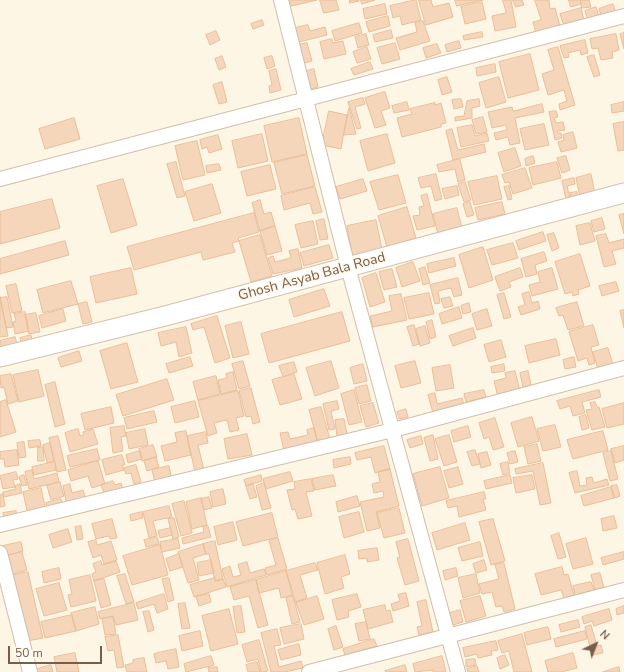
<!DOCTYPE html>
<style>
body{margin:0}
#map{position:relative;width:624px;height:672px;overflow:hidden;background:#fef6e5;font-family:"Nunito Sans",sans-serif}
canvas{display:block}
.north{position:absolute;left:576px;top:624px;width:40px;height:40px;-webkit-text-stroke:3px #fff9ec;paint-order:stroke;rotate:43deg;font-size:11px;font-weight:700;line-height:16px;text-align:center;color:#795d48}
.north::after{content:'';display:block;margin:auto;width:14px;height:18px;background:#795d48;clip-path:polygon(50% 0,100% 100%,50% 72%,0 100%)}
.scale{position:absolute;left:8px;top:646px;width:94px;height:18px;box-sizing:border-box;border:2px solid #795d48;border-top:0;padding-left:5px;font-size:12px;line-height:14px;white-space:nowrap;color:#795d48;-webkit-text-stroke:3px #fff9ec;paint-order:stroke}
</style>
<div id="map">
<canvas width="624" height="672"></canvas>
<div class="north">N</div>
<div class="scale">50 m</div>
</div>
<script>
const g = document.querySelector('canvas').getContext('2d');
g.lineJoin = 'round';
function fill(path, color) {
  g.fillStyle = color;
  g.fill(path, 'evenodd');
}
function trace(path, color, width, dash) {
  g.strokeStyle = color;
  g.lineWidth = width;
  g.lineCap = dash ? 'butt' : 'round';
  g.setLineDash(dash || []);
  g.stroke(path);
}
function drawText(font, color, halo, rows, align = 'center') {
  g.font = font + ' "Nunito Sans",sans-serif';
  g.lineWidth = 3;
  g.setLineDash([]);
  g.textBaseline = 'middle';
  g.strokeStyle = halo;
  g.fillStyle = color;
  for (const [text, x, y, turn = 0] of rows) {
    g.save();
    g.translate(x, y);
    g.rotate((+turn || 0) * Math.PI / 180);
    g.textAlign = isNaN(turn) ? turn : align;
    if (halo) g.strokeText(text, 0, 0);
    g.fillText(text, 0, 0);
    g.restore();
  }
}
const building = new Path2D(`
 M 290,0 L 317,0 L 292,6 Z
 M 320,0 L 336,0 L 339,10 L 324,13 Z
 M 350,0 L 359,0 L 359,1 L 350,3 Z
 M 361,0 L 375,0 L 362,4 Z
 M 416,0 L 421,20 L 402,25 L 400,16 L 393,18 L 390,6 Z
 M 419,0 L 431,0 L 433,7 L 449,3 L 453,17 L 426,25 Z
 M 455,0 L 483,0 L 457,6 Z
 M 503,0 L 511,0 L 516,27 L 495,31 L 492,16 L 506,13 Z
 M 513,0 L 522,0 L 524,5 L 516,7 Z
 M 535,0 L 549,0 L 550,9 L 555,8 L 560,26 L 536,33 L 533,22 L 541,20 Z
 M 569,0 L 580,0 L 581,4 L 571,7 Z
 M 581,0 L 589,0 L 591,7 L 582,8 Z
 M 482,2 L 486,19 L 465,24 L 461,7 Z
 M 385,4 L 387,14 L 365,19 L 363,9 Z
 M 613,4 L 616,13 L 602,18 L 599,9 Z
 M 596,7 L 599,16 L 588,20 L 585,11 Z
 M 581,8 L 584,20 L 564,26 L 560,14 Z
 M 388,16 L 390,26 L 369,32 L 366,22 Z
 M 262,20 L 264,25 L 253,29 L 251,24 Z
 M 423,21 L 430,41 L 400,50 L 396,38 L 417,32 L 415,23 Z
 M 359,23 L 362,33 L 335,41 L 332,31 Z
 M 308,25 L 310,31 L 325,27 L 327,35 L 299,42 L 295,28 Z
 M 391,30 L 393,38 L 375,42 L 373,35 Z
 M 216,31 L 220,40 L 210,45 L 206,35 Z
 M 482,32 L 483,37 L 464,40 L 463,36 Z
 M 624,33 L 624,49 L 620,34 Z
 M 366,34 L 369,45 L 358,48 L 355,37 Z
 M 616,34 L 619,50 L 612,52 L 613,58 L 601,60 L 598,48 L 592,49 L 590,39 Z
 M 332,39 L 333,43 L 343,41 L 346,54 L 324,59 L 320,42 Z
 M 585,40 L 588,53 L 581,55 L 580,50 L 568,53 L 569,57 L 564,58 L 560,46 Z
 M 459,41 L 461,48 L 447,52 L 445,45 Z
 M 307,43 L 312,61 L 304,63 L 298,45 Z
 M 395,43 L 400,59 L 382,64 L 377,48 Z
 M 437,44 L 441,53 L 426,58 L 423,48 Z
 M 367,47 L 371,59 L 357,63 L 353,52 Z
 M 558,47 L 575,105 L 560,110 L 559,104 L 567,101 L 564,90 L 548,95 L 542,74 L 554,70 L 548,50 Z
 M 530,54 L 539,90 L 508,98 L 499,62 Z
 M 594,55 L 600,75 L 594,77 L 587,57 Z
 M 222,56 L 226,67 L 219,70 L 215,59 Z
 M 272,56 L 275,66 L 267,69 L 264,58 Z
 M 370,62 L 373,69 L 354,75 L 351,69 Z
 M 495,64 L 496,72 L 477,76 L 476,68 Z
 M 276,69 L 281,90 L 270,93 L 269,86 L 272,85 L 269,71 Z
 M 314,69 L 318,87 L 311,89 L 306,71 Z
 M 447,77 L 452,92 L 442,95 L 438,80 Z
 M 499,77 L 506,102 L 486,108 L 479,83 Z
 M 222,82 L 227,102 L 219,104 L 213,85 Z
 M 385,92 L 390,108 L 381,111 L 386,125 L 375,128 L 365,98 Z
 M 363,98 L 365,104 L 355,107 L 361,128 L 357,129 L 348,102 Z
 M 461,99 L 463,107 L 454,109 L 452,100 Z
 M 479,99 L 480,106 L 472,108 L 472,118 L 455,121 L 455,117 L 464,116 L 467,101 Z
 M 407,102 L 409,110 L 394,113 L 392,106 Z
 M 624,102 L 624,111 L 612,113 L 611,105 Z
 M 435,103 L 435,105 L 441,103 L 446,123 L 441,124 L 441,127 L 402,137 L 397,118 L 412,114 L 410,109 Z
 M 542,104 L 544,112 L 515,118 L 520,143 L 510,145 L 508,137 L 496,140 L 494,133 L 507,130 L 506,125 L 492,128 L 488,112 L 512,107 L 513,111 Z
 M 349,108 L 356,134 L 344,135 Z
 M 329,111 L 347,115 L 341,149 L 322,145 Z
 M 556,111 L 558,117 L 554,118 L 556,123 L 563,122 L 565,130 L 557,131 L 558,133 L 561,133 L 562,138 L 555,140 L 549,112 Z
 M 483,117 L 487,132 L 476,134 L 472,120 Z
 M 74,118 L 80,139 L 45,149 L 39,129 Z
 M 299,118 L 307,154 L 272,162 L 264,126 Z
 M 624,122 L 624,150 L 618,151 L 613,124 Z
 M 544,124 L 549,145 L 525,150 L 520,129 Z
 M 472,125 L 475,136 L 487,133 L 489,141 L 461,147 L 457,128 Z
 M 452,129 L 458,150 L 484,144 L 486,152 L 453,160 L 446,131 Z
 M 573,132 L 577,148 L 561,152 L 558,142 L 564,140 L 563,135 Z
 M 262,134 L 268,161 L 238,168 L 232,141 Z
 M 387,134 L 395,163 L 368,171 L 360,141 Z
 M 218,135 L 222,149 L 209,153 L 207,147 L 202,149 L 200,140 Z
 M 197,141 L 205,175 L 183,180 L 175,146 Z
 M 515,148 L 521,166 L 504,172 L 498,153 Z
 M 307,155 L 315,186 L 282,194 L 274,163 Z
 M 533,156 L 535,163 L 526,166 L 525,159 Z
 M 566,156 L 570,170 L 562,173 L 557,158 Z
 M 460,159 L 465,180 L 458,182 L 455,169 L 439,172 L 437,165 Z
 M 176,162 L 185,196 L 177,198 L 167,164 Z
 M 557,162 L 561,178 L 533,185 L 529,168 Z
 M 219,164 L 221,170 L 207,173 L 206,166 Z
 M 270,165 L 276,189 L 247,196 L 241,172 Z
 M 525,168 L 532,188 L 513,194 L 509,182 L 505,183 L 502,175 Z
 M 436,174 L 442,199 L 435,201 L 431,186 L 421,188 L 418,178 Z
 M 591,174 L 595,194 L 580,197 L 576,178 Z
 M 398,175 L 406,203 L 379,210 L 370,182 Z
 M 497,176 L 502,199 L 474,205 L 468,182 Z
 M 574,178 L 575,184 L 567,186 L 570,198 L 566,199 L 562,181 Z
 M 123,179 L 137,225 L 111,233 L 97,186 Z
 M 363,179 L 367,191 L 340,199 L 336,187 Z
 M 465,182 L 471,200 L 464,202 L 458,184 Z
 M 212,184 L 221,213 L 194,221 L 185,192 Z
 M 457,186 L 459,195 L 445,199 L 442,189 Z
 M 509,186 L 512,199 L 508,200 L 504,187 Z
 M 315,187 L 322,212 L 313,214 L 310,203 L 284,210 L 281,196 Z
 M 577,192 L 579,200 L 572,202 L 570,193 Z
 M 427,194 L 435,226 L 417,230 L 413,216 L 420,215 L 419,207 L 424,206 L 421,196 Z
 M 52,199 L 60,228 L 0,244 L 0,212 Z
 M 260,200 L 264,214 L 271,212 L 275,226 L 260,231 L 252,203 Z
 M 470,202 L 474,215 L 467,217 L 463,204 Z
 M 502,202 L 505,214 L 478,220 L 475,208 Z
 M 407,207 L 416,238 L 387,247 L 378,216 Z
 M 457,208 L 463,232 L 439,238 L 433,214 Z
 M 254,213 L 259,232 L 238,238 L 239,241 L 232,243 L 235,252 L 203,260 L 201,252 L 134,270 L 127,247 Z
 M 624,214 L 624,234 L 619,215 Z
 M 602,218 L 605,229 L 594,232 L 591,221 Z
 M 324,219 L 328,239 L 320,240 L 316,221 Z
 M 376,220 L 383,254 L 353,260 L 347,226 Z
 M 313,221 L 318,244 L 301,248 L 295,225 Z
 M 590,223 L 595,241 L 580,245 L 576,226 Z
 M 275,226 L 282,251 L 267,255 L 260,231 Z
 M 543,232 L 546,241 L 519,250 L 516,241 Z
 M 554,233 L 559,248 L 552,251 L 547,235 Z
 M 606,234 L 609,243 L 624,239 L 624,248 L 612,251 L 616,264 L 604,267 L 596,236 Z
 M 260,235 L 272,276 L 251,282 L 239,241 Z
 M 65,241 L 69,255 L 0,274 L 0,259 Z
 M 513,243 L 518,258 L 492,265 L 487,250 Z
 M 329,245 L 333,258 L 304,266 L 300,253 Z
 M 483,247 L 493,280 L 469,288 L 459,255 Z
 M 298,249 L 302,268 L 273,274 L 268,258 L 273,256 L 275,262 L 291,258 L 289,251 Z
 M 544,252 L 547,261 L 535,265 L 537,274 L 526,277 L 521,259 Z
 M 580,254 L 590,286 L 578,290 L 579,294 L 573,296 L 572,292 L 565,294 L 555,262 Z
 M 454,258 L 456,266 L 429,273 L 427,264 Z
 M 413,262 L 420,281 L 402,287 L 396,268 Z
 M 425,267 L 430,283 L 423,285 L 419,269 Z
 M 131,268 L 137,294 L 96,303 L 90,277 Z
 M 520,268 L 523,277 L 509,282 L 511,287 L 500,291 L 495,277 Z
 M 552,268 L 558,289 L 532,296 L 529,285 L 540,282 L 538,272 Z
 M 392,269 L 397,287 L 384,290 L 379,272 Z
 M 376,273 L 385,302 L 370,307 L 362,278 Z
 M 458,278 L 462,295 L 454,297 L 451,288 L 438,291 L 440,303 L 435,304 L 430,285 Z
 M 71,281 L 78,304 L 43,313 L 37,290 Z
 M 616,282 L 619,291 L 602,296 L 599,286 Z
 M 16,284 L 22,311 L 12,313 L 6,286 Z
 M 324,289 L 330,306 L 294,317 L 289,300 Z
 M 529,292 L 532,303 L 538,301 L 540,309 L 521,315 L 518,307 L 525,305 L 522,294 Z
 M 429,293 L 434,314 L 409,319 L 404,298 Z
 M 504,293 L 511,317 L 504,319 L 497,295 Z
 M 401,294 L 407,320 L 373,327 L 370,316 L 392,311 L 389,296 Z
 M 0,297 L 8,336 L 0,337 Z
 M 7,297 L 13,327 L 6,328 L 0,298 Z
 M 450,297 L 453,306 L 444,308 L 441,299 Z
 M 87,302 L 92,322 L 83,324 L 78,304 Z
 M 577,302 L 584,326 L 568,330 L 563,315 L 559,316 L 556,308 Z
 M 469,303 L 471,312 L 463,314 L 461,306 Z
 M 459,307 L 462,318 L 442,324 L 439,314 Z
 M 63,309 L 66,321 L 42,328 L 39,316 Z
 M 487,309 L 492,326 L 477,330 L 472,314 Z
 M 624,310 L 624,328 L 620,311 Z
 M 25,312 L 29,331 L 15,334 L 13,322 L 16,321 L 14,314 Z
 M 342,312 L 350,341 L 269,363 L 261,334 Z
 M 36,313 L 40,332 L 29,334 L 25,315 Z
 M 217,316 L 230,358 L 215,363 L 204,327 L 193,330 L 191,324 Z
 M 432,320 L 436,337 L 430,339 L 426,322 Z
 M 241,322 L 249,354 L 233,358 L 225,326 Z
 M 414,325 L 419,344 L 413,346 L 407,327 Z
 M 593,325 L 599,345 L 591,347 L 595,363 L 589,365 L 587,358 L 578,361 L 569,332 Z
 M 425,326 L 430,343 L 420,346 L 416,329 Z
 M 186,327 L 192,353 L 179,357 L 176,342 L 161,346 L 158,333 Z
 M 473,328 L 476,338 L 453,346 L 449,336 Z
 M 31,335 L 33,343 L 22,345 L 20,338 Z
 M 15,337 L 17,344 L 0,348 L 0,341 Z
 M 556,339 L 560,355 L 529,363 L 525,346 Z
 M 501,340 L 506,357 L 489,362 L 484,345 Z
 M 127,343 L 138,382 L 111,389 L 100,351 Z
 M 608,348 L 613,365 L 598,369 L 593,352 Z
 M 79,351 L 82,361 L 61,367 L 58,358 Z
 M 190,357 L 193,366 L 169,373 L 166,364 Z
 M 574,357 L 576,367 L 565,369 L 563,360 Z
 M 243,361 L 250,386 L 239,389 L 232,364 Z
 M 331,361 L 339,388 L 315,396 L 306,368 Z
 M 415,361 L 421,383 L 401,388 L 395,366 Z
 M 294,362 L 297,372 L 283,377 L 279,366 Z
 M 363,364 L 367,381 L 354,384 L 350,368 Z
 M 504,364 L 505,371 L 492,373 L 491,367 Z
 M 450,365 L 454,388 L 436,391 L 432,368 Z
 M 38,370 L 44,396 L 19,402 L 13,375 Z
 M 515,371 L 520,391 L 498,397 L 494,381 L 506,378 L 505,373 Z
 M 528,371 L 531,385 L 523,387 L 520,373 Z
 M 233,372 L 237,390 L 221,394 L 218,380 L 227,378 L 226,374 Z
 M 11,374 L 18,401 L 8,404 L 4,387 L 1,388 L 0,376 Z
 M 294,374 L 302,399 L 280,405 L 272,380 Z
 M 216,376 L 220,394 L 198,400 L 193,382 Z
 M 167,379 L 174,400 L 123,416 L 116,395 Z
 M 55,382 L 65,424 L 55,427 L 45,385 Z
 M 367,385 L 371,401 L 359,404 L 355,388 Z
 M 251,388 L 260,422 L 253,424 L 251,416 L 246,417 L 239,391 Z
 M 354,390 L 362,422 L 349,425 L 341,394 Z
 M 484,390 L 486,397 L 466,402 L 464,394 Z
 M 599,390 L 601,397 L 582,402 L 585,413 L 573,416 L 570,406 L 560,409 L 557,401 Z
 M 238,391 L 244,416 L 236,418 L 239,430 L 230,432 L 227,420 L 214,423 L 217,433 L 208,436 L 198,401 Z
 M 435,393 L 437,404 L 462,398 L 464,405 L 433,413 L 428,395 Z
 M 6,400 L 16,432 L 0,437 L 0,402 Z
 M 195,401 L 199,417 L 175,423 L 171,407 Z
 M 337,401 L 339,409 L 331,411 L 335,429 L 329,430 L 323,404 Z
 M 595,402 L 597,407 L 599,407 L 605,427 L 592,430 L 586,410 L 592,409 L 590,403 Z
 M 373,403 L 379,423 L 366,427 L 360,406 Z
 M 624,403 L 624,424 L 607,428 L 602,409 Z
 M 111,407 L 114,423 L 85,430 L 81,414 Z
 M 321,407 L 330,439 L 318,443 L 309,410 Z
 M 406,409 L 408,417 L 399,419 L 397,412 Z
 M 154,411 L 157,422 L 127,429 L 124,418 Z
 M 586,415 L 589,428 L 582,430 L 579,417 Z
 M 532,417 L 539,441 L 518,447 L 511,423 Z
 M 495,418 L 504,447 L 493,450 L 489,437 L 484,439 L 479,423 Z
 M 344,419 L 347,434 L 337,436 L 335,420 Z
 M 555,425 L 561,447 L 543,451 L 537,429 Z
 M 124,426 L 126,436 L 121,437 L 123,451 L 113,453 L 110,428 Z
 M 468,426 L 471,437 L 454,442 L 451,431 Z
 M 314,428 L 318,443 L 284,451 L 280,433 L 288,432 L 290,439 L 308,435 L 307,430 Z
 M 78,429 L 80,436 L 84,435 L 83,432 L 93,429 L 98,444 L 70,452 L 65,433 Z
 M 145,429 L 148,445 L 129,449 L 126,433 Z
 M 186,431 L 191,455 L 165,461 L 161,446 L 177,442 L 175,433 Z
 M 603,431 L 608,450 L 573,459 L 567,440 Z
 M 206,432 L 208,443 L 198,445 L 204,470 L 195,472 L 187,436 Z
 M 247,434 L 252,455 L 228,459 L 224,439 Z
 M 433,435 L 438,459 L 430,461 L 424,438 Z
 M 449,435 L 457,462 L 444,466 L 435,439 Z
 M 58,436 L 66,470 L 57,472 L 49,438 Z
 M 421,436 L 423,444 L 410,448 L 407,440 Z
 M 40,440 L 41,446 L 29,448 L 28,441 Z
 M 24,442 L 26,457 L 19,458 L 17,443 Z
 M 50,443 L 54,461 L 47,463 L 43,445 Z
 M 537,444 L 541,461 L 528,464 L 524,447 Z
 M 153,445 L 157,457 L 142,461 L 139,449 Z
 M 384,446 L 390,469 L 375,473 L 371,457 L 357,460 L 355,453 Z
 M 624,446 L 624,460 L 615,463 L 611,449 Z
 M 38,447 L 43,447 L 44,461 L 38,461 Z
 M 97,449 L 100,460 L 70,467 L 67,456 Z
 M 17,450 L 19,465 L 5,467 L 4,459 L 0,459 L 0,452 Z
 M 475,450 L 480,464 L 472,466 L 467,452 Z
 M 140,451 L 142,459 L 128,463 L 126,455 Z
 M 515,451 L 518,462 L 510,464 L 507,453 Z
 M 611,451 L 618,479 L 610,481 L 603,453 Z
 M 487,452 L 491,465 L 481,468 L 478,454 Z
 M 122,455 L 125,465 L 122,465 L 124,470 L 106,475 L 102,460 Z
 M 156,457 L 159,467 L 147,471 L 144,461 Z
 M 350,457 L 351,464 L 334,468 L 333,460 Z
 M 98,461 L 105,484 L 92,488 L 88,476 L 71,481 L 68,470 Z
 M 55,462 L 56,470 L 34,475 L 32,467 Z
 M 508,462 L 510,473 L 503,475 L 500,464 Z
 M 543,463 L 551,503 L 540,505 L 533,471 L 516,474 L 515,469 Z
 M 136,465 L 141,482 L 134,484 L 131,473 L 126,474 L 124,468 Z
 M 169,466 L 171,476 L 177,475 L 177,478 L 155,483 L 152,470 Z
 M 440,467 L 449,498 L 422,506 L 413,474 Z
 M 458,467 L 463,484 L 449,488 L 444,471 Z
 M 390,469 L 399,506 L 376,512 L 380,528 L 367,531 L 360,502 L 384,497 L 383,491 L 374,493 L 372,484 L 380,482 L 378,472 Z
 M 32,470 L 34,479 L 57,473 L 59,482 L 29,489 L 25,472 Z
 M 577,471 L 580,486 L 587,485 L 586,478 L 592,477 L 594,483 L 607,479 L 609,485 L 575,493 L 569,473 Z
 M 16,472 L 18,479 L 13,480 L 15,487 L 3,489 L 0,476 Z
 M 290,472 L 293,481 L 266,489 L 263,479 Z
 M 24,475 L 27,485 L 22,486 L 19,477 Z
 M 261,475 L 262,481 L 246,486 L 244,480 Z
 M 333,475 L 336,486 L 315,490 L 312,479 Z
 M 510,475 L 512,483 L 486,489 L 484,481 Z
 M 532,475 L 535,489 L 516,493 L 513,478 Z
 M 311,479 L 314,491 L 306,492 L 312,516 L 298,519 L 295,509 L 292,510 L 287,490 L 295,489 L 294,482 Z
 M 113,481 L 115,485 L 121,483 L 123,490 L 105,496 L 101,485 Z
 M 60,482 L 64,496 L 51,500 L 47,486 Z
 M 264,483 L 271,508 L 262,510 L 256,486 Z
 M 20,484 L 22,493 L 4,497 L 3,492 L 16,489 L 15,486 Z
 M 70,484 L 72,493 L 83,490 L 86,500 L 67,505 L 63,486 Z
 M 253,484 L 257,497 L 250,499 L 246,486 Z
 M 617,485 L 620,496 L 615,498 L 611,486 Z
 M 611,487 L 614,498 L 584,506 L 581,496 Z
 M 41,488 L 46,511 L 28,515 L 23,492 Z
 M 223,489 L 226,504 L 213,507 L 210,492 Z
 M 484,492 L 486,499 L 483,499 L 486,510 L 459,517 L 457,506 L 448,508 L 446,501 Z
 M 3,494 L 5,506 L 0,507 L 0,495 Z
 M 357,496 L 360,506 L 338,512 L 336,502 Z
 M 209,497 L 212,508 L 204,510 L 201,499 Z
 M 201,498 L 207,525 L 192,529 L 186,502 Z
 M 61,499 L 64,508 L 48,512 L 46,503 Z
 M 184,501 L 192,533 L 181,536 L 172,504 Z
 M 169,506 L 172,517 L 153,521 L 157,536 L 149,538 L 143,512 Z
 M 399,508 L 405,533 L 384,538 L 377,513 Z
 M 16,511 L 18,519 L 5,521 L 3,513 Z
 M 142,512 L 143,518 L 131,521 L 130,515 Z
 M 359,512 L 364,532 L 344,538 L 339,517 Z
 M 272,513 L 278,537 L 243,546 L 236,522 Z
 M 614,516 L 617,528 L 603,531 L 601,519 Z
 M 174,518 L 179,537 L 173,539 L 168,519 Z
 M 112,519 L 117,538 L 110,539 L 109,536 L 96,539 L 92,524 Z
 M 493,519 L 505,561 L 491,565 L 479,522 Z
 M 233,522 L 237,540 L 218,545 L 214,527 Z
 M 465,523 L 470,540 L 437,550 L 432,533 Z
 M 81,526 L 83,539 L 77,540 L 75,527 Z
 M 208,526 L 211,537 L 183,544 L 182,538 L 204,532 L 203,527 Z
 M 171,528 L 172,535 L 160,538 L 158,531 Z
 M 68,529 L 72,542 L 53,548 L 49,535 Z
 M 559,533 L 566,557 L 558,559 L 551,536 Z
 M 157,537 L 159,544 L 146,547 L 144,540 Z
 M 278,538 L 287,569 L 267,575 L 265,568 L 276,565 L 269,541 Z
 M 586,538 L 593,564 L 573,569 L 566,544 Z
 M 178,539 L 180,548 L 162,552 L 160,542 Z
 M 408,539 L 419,581 L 405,585 L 397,558 L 400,557 L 396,542 Z
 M 96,540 L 97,545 L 111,541 L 117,560 L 104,564 L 101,555 L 93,558 L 88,542 Z
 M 215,541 L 223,579 L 215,581 L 209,554 L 206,554 L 203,544 Z
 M 21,542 L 23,551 L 6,556 L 3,546 Z
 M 480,542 L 483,556 L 462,561 L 458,548 Z
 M 203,544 L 206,554 L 193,558 L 199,580 L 188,583 L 178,552 Z
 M 160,545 L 168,575 L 132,585 L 123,556 Z
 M 377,548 L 379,560 L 367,562 L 367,558 L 359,559 L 358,551 Z
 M 22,552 L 27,570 L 11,575 L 6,556 Z
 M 624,552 L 624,559 L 603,565 L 601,558 Z
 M 179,554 L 183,567 L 170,571 L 166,559 Z
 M 345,555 L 350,574 L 341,577 L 344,588 L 325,594 L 317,563 Z
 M 211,560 L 214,573 L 199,576 L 197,563 Z
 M 484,560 L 487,570 L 476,573 L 473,564 Z
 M 101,561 L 102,565 L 116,561 L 120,572 L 94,581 L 92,574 L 96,572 L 93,564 Z
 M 247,562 L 250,573 L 264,569 L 266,575 L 227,587 L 222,569 L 230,566 L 233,577 L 241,575 L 238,565 Z
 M 315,563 L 318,570 L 300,575 L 307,598 L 295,602 L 286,571 Z
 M 504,563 L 515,609 L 504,612 L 502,606 L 496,607 L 492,592 L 482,594 L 479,584 L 499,579 L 495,565 Z
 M 562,567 L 564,575 L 568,574 L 574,595 L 564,598 L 561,590 L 541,595 L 535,574 Z
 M 59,568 L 61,579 L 44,583 L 42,572 Z
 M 456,568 L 458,576 L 445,580 L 443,571 Z
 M 286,571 L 293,595 L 281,598 L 279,588 L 259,593 L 256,580 Z
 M 28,572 L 43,638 L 27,641 L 11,576 Z
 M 600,573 L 604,588 L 595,590 L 591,575 Z
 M 125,574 L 134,602 L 126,604 L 117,576 Z
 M 476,574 L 480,593 L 463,598 L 458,578 Z
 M 90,575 L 96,601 L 71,607 L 68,595 L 72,594 L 69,580 Z
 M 169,578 L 174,600 L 168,602 L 162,579 Z
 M 215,578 L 215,581 L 223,579 L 226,587 L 194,597 L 190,585 Z
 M 104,579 L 111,605 L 101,608 L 94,581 Z
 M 256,580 L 268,625 L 258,628 L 249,596 L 234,600 L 230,587 Z
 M 591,582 L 594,590 L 575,595 L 573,586 Z
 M 59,583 L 67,610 L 44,616 L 36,589 Z
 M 406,593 L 409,606 L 393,611 L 391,604 L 400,601 L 398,595 Z
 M 164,594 L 168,609 L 157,613 L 154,604 L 138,609 L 136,603 Z
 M 209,594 L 211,602 L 199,606 L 196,597 Z
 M 357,594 L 361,607 L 348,611 L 349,617 L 337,620 L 332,600 Z
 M 293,596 L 300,622 L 292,624 L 286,598 Z
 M 317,596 L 324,619 L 304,625 L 296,603 Z
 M 480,596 L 486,616 L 466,622 L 460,601 Z
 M 426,600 L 433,632 L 419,635 L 417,627 L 422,626 L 417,602 Z
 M 134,603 L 138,620 L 116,625 L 113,616 L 100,619 L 98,612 Z
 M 185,603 L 190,628 L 182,629 L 178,604 Z
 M 385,605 L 386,611 L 390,610 L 393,622 L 368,629 L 363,610 Z
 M 241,606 L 245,632 L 237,633 L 233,607 Z
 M 624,606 L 624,613 L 617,615 L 616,609 Z
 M 95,607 L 99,624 L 76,631 L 71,613 Z
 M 229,609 L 238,644 L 211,651 L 202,616 Z
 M 609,609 L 612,620 L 594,626 L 592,621 L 584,624 L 582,617 Z
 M 460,610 L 463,622 L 450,626 L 447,614 Z
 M 149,611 L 154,630 L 148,632 L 143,612 Z
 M 72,615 L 76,631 L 45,638 L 41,622 Z
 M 113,617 L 116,634 L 105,635 L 102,619 Z
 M 578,620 L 580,627 L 561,632 L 559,625 Z
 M 366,622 L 370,639 L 359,641 L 355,624 Z
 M 301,624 L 304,639 L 284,644 L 280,628 Z
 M 591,625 L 597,646 L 601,645 L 603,653 L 592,655 L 585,627 Z
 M 336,626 L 343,647 L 334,650 L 328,629 Z
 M 548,627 L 551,639 L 527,645 L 524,633 Z
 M 277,629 L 281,645 L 274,646 L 279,667 L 301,661 L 303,668 L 285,672 L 271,672 L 261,633 Z
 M 200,631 L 203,646 L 182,651 L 179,636 Z
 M 585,631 L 587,639 L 556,647 L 554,639 Z
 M 522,634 L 532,672 L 514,672 L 509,651 L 502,653 L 498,641 Z
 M 118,635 L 124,667 L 117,668 L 114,650 L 108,651 L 105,637 Z
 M 374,639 L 377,646 L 345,655 L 343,649 Z
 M 259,640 L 268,671 L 263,672 L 261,672 L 258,659 L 247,662 L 242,645 Z
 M 496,641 L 498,650 L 491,651 L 492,655 L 478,658 L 477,654 L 465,657 L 463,648 Z
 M 299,644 L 301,655 L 281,660 L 278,650 Z
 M 176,649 L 179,667 L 168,669 L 166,661 L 156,663 L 154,654 Z
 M 75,653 L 79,672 L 57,672 L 54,657 Z
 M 573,653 L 577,668 L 561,672 L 548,672 L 545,661 Z
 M 505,655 L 509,665 L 500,669 L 497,658 Z
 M 211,656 L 214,665 L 186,672 L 184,664 Z
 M 442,656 L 446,672 L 433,672 L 433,670 L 415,672 L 413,664 Z
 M 144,658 L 147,672 L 127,672 L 125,665 L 133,663 L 133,660 Z
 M 475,659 L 476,665 L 466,667 L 466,660 Z
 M 257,662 L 260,672 L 248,672 L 246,665 Z
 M 51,665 L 53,672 L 35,672 L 34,670 Z
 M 405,665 L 407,672 L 386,672 L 385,671 Z
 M 477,666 L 479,672 L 468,672 L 467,669 Z
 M 217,667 L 218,672 L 209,672 L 208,668 Z
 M 619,667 L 620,672 L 603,672 Z`);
fill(building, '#f5d6ba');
trace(building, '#e9be99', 1);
const street = new Path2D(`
 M 281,0 L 348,267 L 458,672
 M 0,179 L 624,16
 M 0,525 L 393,430 L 624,368
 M 0,553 L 30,672
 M 309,672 L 624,590`);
const secondary = new Path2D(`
 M 0,357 L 165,316 L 624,193`);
trace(street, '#d0beaa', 16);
trace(secondary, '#d6c0aa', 21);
trace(street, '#fff', 14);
trace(secondary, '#fff', 19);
drawText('14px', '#795d48', '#fff9ec', [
 ["Ghosh Asyab Bala Road",312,277,-15]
]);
</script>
